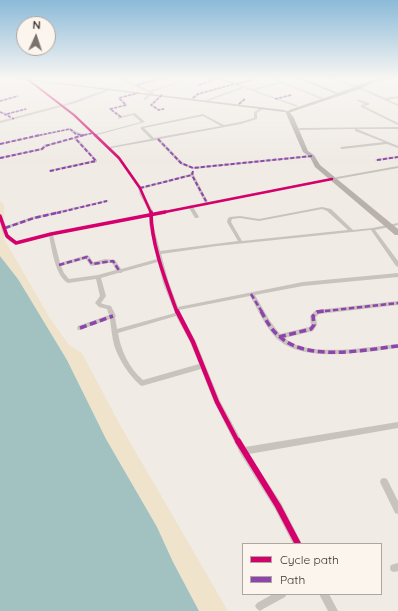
<!DOCTYPE html>
<style>
body{margin:0}
#map{position:relative;width:398px;height:611px;overflow:hidden;background:#f0ebe5;font-family:Quicksand,sans-serif}
canvas{display:block}
.legend{position:absolute;left:242px;top:543px;width:140px;height:52px;box-sizing:border-box;background:#fbf5ee;border:1px solid #aea6a0;margin:0;padding:5px 7px;list-style:none;font-size:12px;color:#3b302b}
.legend li{display:flex;align-items:center;gap:8px;height:20px}
.legend b{width:20px;border:1px solid #aea6a0}
.north{position:absolute;left:16px;top:16px;width:40px;height:40px;box-sizing:border-box;background:#fbf5ee;border:1px solid #aea6a0;border-radius:50%;rotate:3deg;font-size:11px;font-weight:700;line-height:16px;text-align:center;color:#3b302b}
.north::after{content:'';display:block;margin:auto;width:14px;height:18px;background:#7a716c;clip-path:polygon(50% 0,100% 100%,50% 72%,0 100%)}
</style>
<div id="map">
<canvas width="398" height="611"></canvas>
<ul class="legend">
<li><b style="height:5px;background:#d6006c"></b>Cycle path</li>
<li><b style="height:5px;background:#8e44ad"></b>Path</li>
</ul>
<div class="north">N</div>
</div>
<script>
const g = document.querySelector('canvas').getContext('2d');
g.lineJoin = 'round';
function fill(path, color) {
  g.fillStyle = color;
  g.fill(path, 'evenodd');
}
function trace(path, color, width, dash) {
  g.strokeStyle = color;
  g.lineWidth = width;
  g.lineCap = dash ? 'butt' : 'round';
  g.setLineDash(dash || []);
  g.stroke(path);
}
fill(new Path2D(`
 M 0,201 L 4,205 L 4,239 L 51,320 L 69,345 L 82,353 L 120,425 L 228,611 L 199,611 L 173,562 L 157,527 L 106,439 L 67,360 L 18,279 L 0,256 Z`), '#efe3cc');
fill(new Path2D(`
 M 0,256 L 18,279 L 67,360 L 106,439 L 157,527 L 173,562 L 199,611 L 0,611 Z`), '#a1c2c1');
fill(new Path2D(`
 M 25,78 L 27,78 L 62,105 L 74,101 L 110,88 L 110,90 L 76,103 L 64,106 L 75,114 L 96,134 L 141,122 L 133,115 L 118,119 L 118,117 L 119,117 L 109,109 L 124,105 L 118,99 L 118,97 L 139,92 L 139,94 L 121,98 L 127,104 L 127,106 L 112,109 L 122,116 L 135,113 L 145,122 L 97,135 L 109,147 L 151,139 L 141,129 L 141,127 L 203,114 L 224,125 L 240,122 L 254,118 L 254,112 L 262,107 L 263,107 L 263,109 L 257,113 L 257,119 L 241,124 L 160,139 L 182,162 L 193,167 L 312,155 L 314,156 L 312,157 L 193,169 L 180,164 L 157,140 L 111,148 L 120,157 L 141,187 L 190,174 L 191,172 L 192,172 L 194,173 L 194,175 L 208,202 L 332,178 L 334,179 L 332,180 L 193,207 L 199,217 L 197,218 L 195,218 L 189,208 L 153,215 L 153,224 L 160,251 L 238,241 L 227,222 L 228,218 L 230,217 L 240,216 L 259,219 L 322,207 L 331,209 L 353,230 L 372,228 L 398,223 L 398,225 L 375,230 L 398,261 L 398,267 L 396,266 L 371,230 L 217,246 L 161,254 L 169,283 L 178,307 L 303,282 L 398,273 L 398,277 L 303,286 L 255,295 L 270,321 L 280,334 L 309,327 L 311,325 L 310,316 L 315,311 L 317,310 L 398,301 L 398,305 L 319,314 L 316,317 L 317,325 L 313,331 L 285,338 C 287,340 290,342 292,343 C 319,356 369,347 398,344 L 398,348 C 364,352 303,364 276,338 C 265,326 258,310 250,296 L 179,310 L 196,342 L 220,401 L 245,447 L 398,422 L 398,428 L 249,454 L 281,503 L 302,544 L 293,544 L 275,509 L 240,453 L 214,402 L 201,369 L 142,386 L 140,385 C 128,374 119,360 114,345 C 112,336 111,328 110,319 L 80,330 L 78,330 L 77,328 L 78,326 L 109,315 L 107,309 L 99,307 L 95,303 L 100,296 L 96,279 L 68,283 C 55,276 52,249 49,236 L 16,244 C 3,241 0,227 0,215 L 2,216 L 6,226 L 32,217 L 107,200 L 109,201 L 107,202 L 35,219 L 6,229 L 11,239 L 16,242 L 51,233 L 149,214 L 149,211 L 140,195 L 138,188 L 118,159 L 92,134 L 77,138 L 97,160 L 97,162 L 49,172 L 49,170 L 94,160 L 74,139 L 46,147 L 43,150 L 0,159 L 0,157 L 41,148 L 44,145 L 80,136 L 75,135 L 69,130 L 0,145 L 0,143 L 70,128 C 79,133 80,135 91,133 L 73,116 L 61,107 L 0,123 L 0,121 L 60,105 ZM 203,116 L 221,126 L 154,138 L 144,128 ZM 191,176 L 205,203 L 192,205 L 190,205 L 188,206 L 153,213 L 153,211 L 144,195 L 142,189 ZM 322,209 L 327,211 L 348,230 L 242,241 L 231,222 L 232,219 L 240,218 L 259,221 ZM 149,216 L 149,224 L 157,259 L 121,269 L 115,260 L 105,259 L 93,262 L 89,256 L 87,255 L 60,263 L 53,235 ZM 86,259 L 90,265 L 92,266 L 105,263 L 112,263 L 116,270 L 98,275 L 69,279 L 64,273 L 61,266 ZM 158,262 L 163,283 L 175,313 L 117,329 L 115,317 L 116,316 L 111,306 L 103,304 L 101,303 L 106,296 L 101,278 L 118,273 L 122,273 L 122,272 ZM 176,316 L 190,342 L 199,364 L 143,380 C 129,368 121,351 118,333 Z
 M 162,78 L 164,78 L 137,86 L 136,85 Z
 M 192,78 L 194,78 L 151,92 L 149,91 Z
 M 217,78 L 220,78 L 235,83 L 253,79 L 253,81 L 238,84 L 252,89 L 279,82 L 271,78 L 273,78 L 323,98 L 321,99 L 282,83 L 254,90 L 276,98 L 292,94 L 292,96 L 279,99 L 297,105 L 297,107 L 244,88 L 208,101 L 206,100 L 241,87 L 234,85 L 199,95 L 194,99 L 192,99 L 192,97 L 197,93 L 232,84 L 218,79 L 200,86 L 198,85 Z
 M 331,78 L 333,78 L 358,86 L 385,98 L 398,96 L 398,98 L 388,100 L 398,104 L 398,106 L 357,88 Z
 M 150,93 L 152,94 L 146,100 L 144,100 L 144,98 Z
 M 161,94 L 163,95 L 153,105 L 159,109 L 164,108 L 165,109 L 159,111 L 150,105 Z
 M 18,95 L 19,97 L 0,102 L 0,100 Z
 M 244,98 L 246,99 L 240,105 L 238,105 L 238,103 Z
 M 357,99 L 369,103 L 369,105 L 364,106 L 398,123 L 398,125 L 361,107 L 361,105 L 365,104 L 357,101 Z
 M 26,108 L 27,109 L 27,110 L 10,114 L 11,115 L 9,116 L 0,113 L 0,111 L 7,113 Z
 M 398,127 L 398,129 L 357,129 L 398,146 L 398,148 L 387,144 L 342,149 L 340,148 L 341,147 L 384,142 L 355,131 L 355,129 L 300,130 L 298,129 L 300,128 Z
 M 398,156 L 398,158 L 377,161 L 375,160 L 377,159 Z
 M 398,166 L 398,168 L 337,179 L 335,178 L 337,177 Z
 M 384,478 L 387,479 L 398,501 L 398,514 L 395,513 L 380,482 L 381,479 Z
 M 398,563 L 398,571 L 394,572 L 391,571 L 390,568 L 391,565 Z
 M 273,594 L 287,594 L 285,597 L 263,609 L 260,611 L 257,609 L 255,606 L 257,603 Z
 M 319,594 L 329,594 L 338,611 L 328,611 Z`), '#c9c3be');
fill(new Path2D(`
 M 119,78 L 122,78 L 154,93 L 152,95 L 150,95 L 150,93 L 119,79 Z
 M 391,78 L 396,78 L 374,83 L 372,82 Z`), '#c9c3be');
fill(new Path2D(`
 M 285,111 L 289,111 L 294,118 L 308,151 L 314,155 L 320,165 L 398,229 L 398,235 L 395,235 L 315,167 L 310,157 L 303,152 Z`), '#b8b1ad');
fill(new Path2D(`
 M 10,78 L 19,78 L 284,110 L 286,111 L 284,112 Z
 M 297,78 L 302,78 L 338,93 L 378,78 L 382,78 L 360,89 L 291,112 L 289,112 L 289,110 L 336,94 Z`), '#b4aea8');
trace(new Path2D(`
 M 236,84 L 252,80
 M 137,85 L 163,78
 M 199,85 L 219,78
 M 162,95 L 151,105 L 159,110 L 164,109
 M 193,98 L 198,94 L 234,84
 M 275,99 L 291,95
 M 0,101 L 18,96
 M 239,104 L 245,99
 M 0,112 L 14,119
 M 7,114 L 26,109
 M 121,117 L 110,109 L 126,105 L 119,98 L 138,93
 M 35,136 L 70,129 L 76,134 L 82,135
 M 80,136 L 93,133`), '#8e44ad', 1.5, [3, 1.5]);
trace(new Path2D(`
 M 158,139 L 181,163 L 193,168 L 312,156
 M 0,144 L 40,135
 M 0,158 L 42,149 L 45,146 L 84,135
 M 377,160 L 398,157
 M 50,171 L 96,161 L 75,138
 M 193,171 L 192,175 L 207,203
 M 140,188 L 192,175
 M 57,213 L 107,201`), '#8e44ad', 2, [4, 2]);
trace(new Path2D(`
 M 5,228 L 34,218 L 61,212
 M 59,265 L 87,257 L 92,264 L 113,261 L 120,272
 M 251,294 L 262,312
 M 317,312 L 398,303`), '#8e44ad', 2.5, [5.5, 2.5]);
trace(new Path2D(`
 M 261,311 C 266,320 271,330 279,336 C 306,362 364,350 398,346
 M 80,328 L 113,316
 M 279,337 L 311,329 L 314,325 L 313,316 L 317,312 L 324,311`), '#8e44ad', 3.5, [7, 3.5]);
trace(new Path2D(`
 M 26,78 L 74,115 L 96,136`), '#d6006c', 2);
trace(new Path2D(`
 M 95,135 L 119,158 L 140,188 L 151,213
 M 160,213 L 332,179`), '#d6006c', 2.5);
trace(new Path2D(`
 M 151,212 C 151,244 166,282 177,312
 M 0,216 L 7,236 L 16,243 L 51,234 L 165,212`), '#d6006c', 3.5);
trace(new Path2D(`
 M 177,311 L 193,342 L 217,402 L 238,442`), '#d6006c', 4.5);
trace(new Path2D(`
 M 238,441 L 278,506 L 298,544`), '#d6006c', 6);
const sky = g.createLinearGradient(0, 0, 0, 163);
sky.addColorStop(0, '#8bbad8');
sky.addColorStop(0.48, '#f8f6f3');
sky.addColorStop(1, '#f8f6f300');
g.fillStyle = sky;
g.fillRect(0, 0, 398, 163);
</script>
